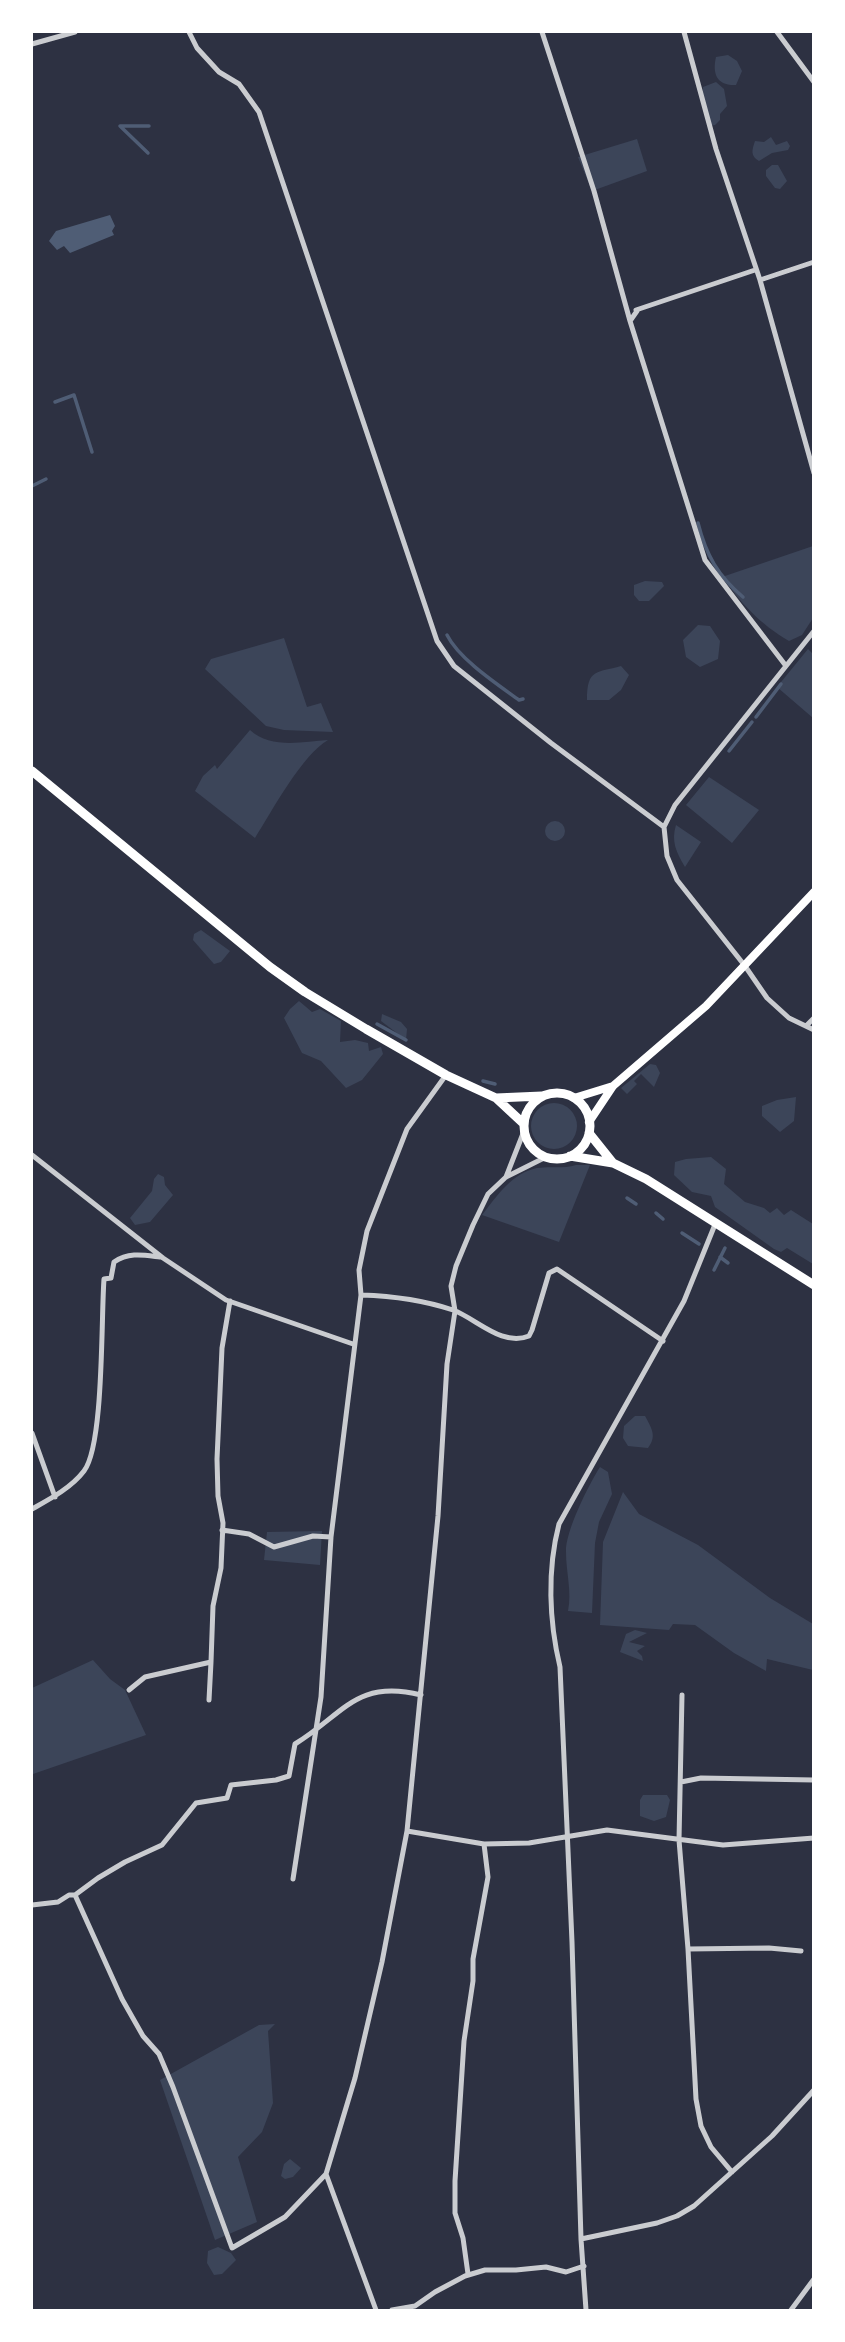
<!DOCTYPE html>
<style>
body{margin:0}
#map{position:relative;width:845px;height:2342px;overflow:hidden;background:#2d3142;font-family:"Noto Sans",sans-serif}
canvas{display:block}
.frame{position:absolute;inset:0;border:33px solid #fff;pointer-events:none}
</style>
<div id="map">
<canvas width="845" height="2342"></canvas>
<div class="frame"></div>
</div>
<script>
const g = document.querySelector('canvas').getContext('2d');
g.lineJoin = 'round';
function fill(path, color) {
  g.fillStyle = color;
  g.fill(path, 'evenodd');
}
function trace(path, color, width, dash) {
  g.strokeStyle = color;
  g.lineWidth = width;
  g.lineCap = dash ? 'butt' : 'round';
  g.setLineDash(dash || []);
  g.stroke(path);
}
fill(new Path2D(`
 M 728,55 L 737,61 L 742,71 L 736,85 C 717,86 712,74 716,57 Z
 M 716,82 L 724,89 L 727,106 L 720,114 L 720,120 L 715,125 L 709,126 L 702,97 L 703,87 Z
 M 771,137 L 776,145 L 787,141 L 790,146 L 788,150 L 772,153 L 759,161 C 750,156 752,150 755,141 L 764,142 Z
 M 637,139 L 647,171 L 592,191 L 578,157 Z
 M 772,165 L 778,165 L 787,181 L 780,189 L 775,188 L 766,176 L 766,170 Z
 M 813,546 L 813,618 L 802,635 L 789,641 C 760,624 742,604 722,577 Z
 M 645,581 L 662,582 L 664,586 L 649,601 L 639,601 L 634,595 L 634,585 Z
 M 698,625 L 710,626 L 720,641 L 718,659 L 700,667 L 686,657 L 683,640 Z
 M 284,638 L 307,707 L 321,703 L 333,732 L 284,730 L 266,726 L 205,669 L 211,659 Z
 M 808,649 L 813,654 L 813,718 L 777,687 Z
 M 621,666 L 629,675 L 621,690 L 609,700 L 587,700 C 587,668 597,673 621,666 Z
 M 250,730 C 270,749 302,742 328,740 C 302,755 272,811 255,838 L 195,791 L 203,776 L 215,765 L 217,769 Z
 M 709,777 L 759,810 L 732,843 L 686,805 Z
 M545 831a10 10 0 1 1 20 0a10 10 0 1 1-20 0Z
 M 676,825 L 701,842 L 685,867 C 676,852 671,841 676,825 Z
 M 201,930 L 230,951 L 221,962 L 214,964 L 193,940 L 194,934 Z
 M 299,1001 L 312,1012 L 320,1009 L 341,1021 L 340,1042 L 355,1040 L 368,1043 L 369,1051 L 381,1047 L 383,1054 L 362,1080 L 346,1088 L 321,1061 L 302,1053 L 284,1018 L 290,1009 Z
 M 382,1014 L 401,1022 L 407,1029 L 406,1040 L 381,1021 Z
 M 650,1064 L 656,1065 L 660,1073 L 654,1087 L 641,1074 L 634,1081 L 637,1084 L 627,1094 L 621,1088 Z
 M 796,1097 L 794,1121 L 780,1132 L 762,1116 L 762,1106 L 777,1100 Z
 M531 1126a23 23 0 1 1 46 0a23 23 0 1 1-46 0Z
 M 711,1157 L 726,1169 L 724,1184 L 745,1202 L 764,1208 L 770,1213 L 777,1208 L 784,1215 L 791,1210 L 813,1224 L 813,1264 L 787,1248 L 781,1252 L 774,1249 L 715,1207 L 711,1196 L 692,1192 L 674,1175 L 675,1162 L 686,1159 Z
 M 576,1165 L 590,1165 L 559,1242 L 482,1215 C 497,1196 512,1173 537,1168 C 551,1166 563,1169 576,1165 Z
 M 158,1174 L 164,1177 L 165,1185 L 173,1195 L 150,1222 L 135,1225 L 130,1218 L 152,1191 L 154,1179 Z
 M 635,1416 L 645,1416 C 652,1429 657,1436 648,1448 L 628,1446 L 623,1438 L 624,1426 Z
 M 600,1467 L 608,1472 L 612,1494 L 599,1522 L 595,1543 L 592,1613 L 568,1611 C 572,1591 566,1573 566,1552 C 565,1532 589,1484 600,1467 Z
 M 623,1492 L 639,1514 L 698,1545 L 770,1598 L 813,1624 L 813,1670 L 767,1659 L 766,1671 L 734,1653 L 695,1625 L 673,1624 L 669,1630 L 600,1625 L 603,1542 Z
 M 322,1531 L 320,1565 L 264,1560 L 267,1532 Z
 M 635,1630 L 647,1633 L 629,1642 L 645,1646 L 637,1651 L 642,1656 L 643,1661 L 620,1652 L 626,1634 Z
 M 93,1660 L 110,1679 L 125,1690 L 146,1735 L 33,1774 L 32,1688 Z
 M 643,1795 L 667,1795 L 670,1800 L 666,1817 L 654,1821 L 640,1816 L 640,1800 Z
 M 275,2024 L 268,2031 L 273,2103 L 262,2132 L 238,2157 L 257,2222 L 215,2240 L 160,2080 L 259,2025 Z
 M 290,2159 L 301,2168 L 293,2177 L 285,2179 L 281,2176 L 284,2164 Z
 M 218,2247 L 231,2253 L 236,2260 L 222,2274 L 214,2275 L 207,2263 L 208,2251 Z`), '#3c4559');
fill(new Path2D(`
 M 110,215 L 115,226 L 112,231 L 114,235 L 70,253 L 64,246 L 57,250 L 49,241 L 56,231 Z`), '#4f5d75');
trace(new Path2D(`
 M 148,153 L 120,126 L 149,126
 M 55,402 L 74,395 L 92,452
 M 32,486 L 46,479
 M 698,523 C 706,555 718,576 743,597
 M 447,635 C 459,659 497,684 519,700 L 523,699
 M 756,717 L 781,684
 M 729,751 L 752,722
 M 377,1024 L 406,1040
 M 483,1081 L 495,1084
 M 627,1198 L 636,1204
 M 656,1213 L 663,1219
 M 682,1233 L 699,1244
 M 720,1257 L 728,1263
 M 714,1270 L 725,1248`), '#4f5d75', 3.5);
trace(new Path2D(`
 M 189,32 L 197,48 L 219,72 L 239,84 L 259,112 L 437,641 L 454,666 L 551,743 L 664,827
 M 542,32 L 594,191 L 630,321
 M 684,32 L 716,149 L 760,280 L 814,473
 M 777,32 L 814,82
 M 32,44 L 75,32
 M 760,280 L 814,262
 M 636,310 L 755,270
 M 637,311 L 630,321 L 705,560 L 786,666
 M 814,631 L 675,805 L 664,827 L 667,856 L 677,880 L 745,966 L 767,998 L 789,1018 L 814,1030
 M 806,1026 L 814,1018
 M 446,1075 L 407,1129 L 367,1231 L 359,1270 L 361,1295 C 393,1296 423,1300 453,1310 C 477,1319 502,1347 529,1336 L 532,1330 L 549,1273 L 557,1269 L 663,1341
 M 32,1155 L 163,1258 L 226,1300 L 353,1344
 M 506,1177 L 524,1131
 M 32,1433 L 55,1497
 M 32,1509 C 50,1499 71,1488 84,1471 C 104,1445 101,1318 104,1279 L 111,1278 L 114,1262 C 129,1252 143,1255 160,1257
 M 222,1530 L 249,1534 L 274,1547 L 313,1536 L 331,1537
 M 129,1690 L 145,1677 L 211,1662 L 213,1606 L 221,1568 L 223,1523 L 218,1496 L 217,1459 L 222,1348 L 230,1301
 M 682,1695 L 679,1840 L 688,1949 L 696,2099 L 701,2126 L 711,2147 L 732,2172
 M 209,1700 L 211,1662
 M 681,1782 L 701,1778 L 814,1780
 M 407,1831 L 484,1844 L 529,1843 L 607,1830 L 723,1845 L 814,1838
 M 293,1879 L 321,1697 L 331,1537 L 361,1295
 M 75,1895 L 122,1999 L 143,2036 L 159,2054 L 173,2087 L 232,2248 L 285,2217 L 326,2174 L 355,2078 L 382,1962 L 407,1831 L 438,1516 L 447,1364 L 455,1311 L 451,1286 L 456,1266 L 473,1225 L 488,1194 L 506,1177 L 546,1157
 M 32,1905 L 58,1902 L 69,1895 L 75,1895 L 98,1878 L 125,1862 L 162,1845 L 196,1803 L 227,1798 L 231,1785 L 276,1780 L 289,1776 L 295,1744 C 344,1714 356,1679 421,1695
 M 688,1949 L 769,1948 L 801,1951
 M 326,2174 L 376,2310
 M 581,2239 L 657,2223 L 677,2216 L 694,2206 L 772,2136 L 814,2090
 M 468,2274 L 463,2238 L 455,2213 L 455,2181 L 464,2041 L 473,1981 L 473,1959 L 488,1877 L 484,1844
 M 392,2310 L 415,2306 L 435,2292 L 465,2276 L 485,2270 L 516,2270 L 546,2267 L 566,2272 L 584,2266
 M 586,2310 L 581,2239 L 572,1942 L 560,1667 C 549,1621 547,1570 559,1524 L 684,1301 L 716,1222
 M 791,2310 L 814,2279`), '#caccd0', 5);
trace(new Path2D(`
 M 574,1098 L 613,1086
 M 589,1122 L 613,1086 L 706,1006 L 814,892`), '#fff', 8);
trace(new Path2D(`
 M 32,771 L 270,967 L 305,992 L 366,1029 L 446,1075 L 496,1098 L 524,1124
 M524 1126a33 33 0 1 1 66 0a33 33 0 1 1-66 0Z
 M 496,1098 L 542,1096
 M 589,1133 L 613,1163
 M 570,1156 L 613,1163 L 646,1179 L 814,1285`), '#fff', 9);
</script>
